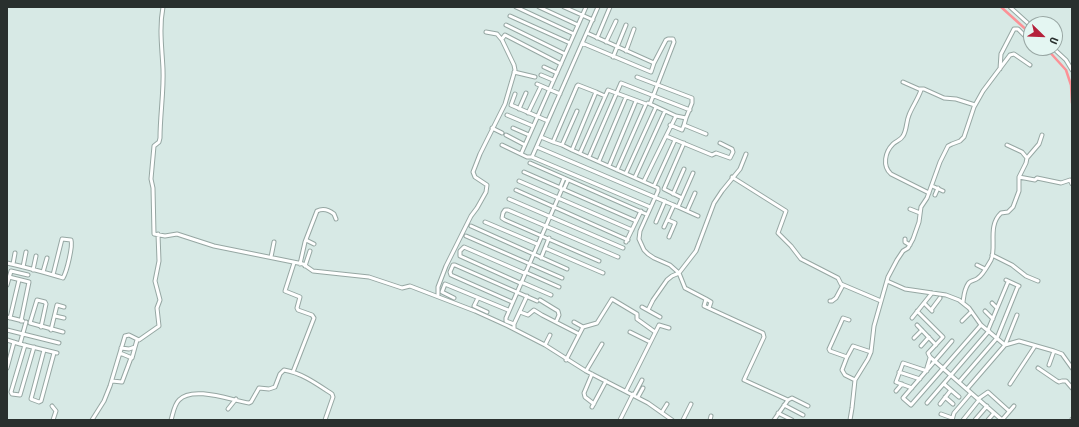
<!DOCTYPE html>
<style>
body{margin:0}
#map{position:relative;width:1079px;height:427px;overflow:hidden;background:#d7e9e5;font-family:"Roboto Condensed",sans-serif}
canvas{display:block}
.frame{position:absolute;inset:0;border:8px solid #29302e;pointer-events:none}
.north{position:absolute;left:1023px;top:16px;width:40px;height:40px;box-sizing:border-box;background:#e4f6f2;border:1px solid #99a7a4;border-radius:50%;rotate:113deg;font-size:11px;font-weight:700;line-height:16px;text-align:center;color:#29302e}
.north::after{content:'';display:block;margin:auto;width:14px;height:18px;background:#b4213b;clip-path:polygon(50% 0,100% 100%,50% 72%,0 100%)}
</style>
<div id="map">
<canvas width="1079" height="427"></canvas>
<div class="frame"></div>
<div class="north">U</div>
</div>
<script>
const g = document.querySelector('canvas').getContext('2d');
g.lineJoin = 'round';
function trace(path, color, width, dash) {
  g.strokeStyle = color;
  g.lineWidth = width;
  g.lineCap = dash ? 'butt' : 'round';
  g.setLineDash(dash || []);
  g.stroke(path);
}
trace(new Path2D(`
 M 1001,7 L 1031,34
 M 1046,48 L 1066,70 L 1071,85 L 1072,103`), '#fc9196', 2.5);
const minor = new Path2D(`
 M 163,7 C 159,28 162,48 163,69 C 164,91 160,115 160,138 L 159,142 L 154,146 L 151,179 L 153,188 L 154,234 L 165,236 L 177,234 L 214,246 L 303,264 L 313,271 L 369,277 L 402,288 L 410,286 L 475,311 L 508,326 L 545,345 L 586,371 L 648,403 L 672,420
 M 516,7 L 574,34
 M 539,7 L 578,25
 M 564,7 L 593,20
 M 1010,7 L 1031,26
 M 510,16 L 570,43
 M 506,25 L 565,54
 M 597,38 L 610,7
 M 502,39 L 505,35 L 561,64
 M 606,42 L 616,21
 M 582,43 L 651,72 L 654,63 L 587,33
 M 1036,48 L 1040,52 L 1045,48
 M 1053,48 L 1066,60 L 1072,70
 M 626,51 L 634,29
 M 613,57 L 626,25
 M 544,67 L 557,73
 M 1000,69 L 1001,54 L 1014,29 L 1018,29 L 1031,42
 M 514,72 L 535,77
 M 541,75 L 553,80
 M 637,77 L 692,98 L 692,103 L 686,118
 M 903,82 L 921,90 C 918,99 912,107 909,115 C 906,122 907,130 903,136 C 901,140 896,141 893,144 C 885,152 882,166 891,174 L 929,193
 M 537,84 L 560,94
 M 920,89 L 924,89 L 944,98 L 956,99 L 975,105
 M 515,94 L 511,105 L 548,121
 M 605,96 L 596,92 L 572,150 L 658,188 L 658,191 L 640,231 L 639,239 L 644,250 L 648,254 L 654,258 L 670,265 L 679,273 L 685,288 L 706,299 L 704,306 L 763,333 L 764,337 L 744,380 L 788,400 L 774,420
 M 648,103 L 676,116
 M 650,104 L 674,42 L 673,39 L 668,39 L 666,40 L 654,63
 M 519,109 L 526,93
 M 528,113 L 541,86
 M 507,115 L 533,126
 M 670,125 L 682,130 L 684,125
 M 492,128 L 502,133
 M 513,128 L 529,135
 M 706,134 L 684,125 L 686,118 L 676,116 L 666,136 L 712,155 L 716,153 L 730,158 L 733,152 L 732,149 L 720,143
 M 506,135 L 525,145
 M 541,137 L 553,142
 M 684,143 L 664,189 L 682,198 L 693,173
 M 502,145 L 527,157 L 532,157 L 650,207
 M 562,145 L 553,142 L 577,86 L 578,85 L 596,92
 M 537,147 L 678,207 L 682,198
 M 572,150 L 562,145 L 577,111
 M 580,153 L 608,90 L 646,104 L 617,170
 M 521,154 L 586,7
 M 532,157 L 598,7
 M 589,157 L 621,83 L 690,110
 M 1027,158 L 1039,144 L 1042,135
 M 599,161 L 626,97
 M 530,163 L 646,214
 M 609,166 L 636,101
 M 524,172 L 636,221
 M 626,173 L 656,107
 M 635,177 L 665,111
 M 732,177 L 786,211 L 778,233 L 791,246 L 801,259 L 838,278 L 841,284 L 881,301
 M 1019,177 L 1035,180 L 1037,178 L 1061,183 L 1070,180 L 1072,184
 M 519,181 L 632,230
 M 644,181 L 666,136
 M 654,186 L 675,140
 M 932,186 L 943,191
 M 560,188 L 564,178
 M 564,189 L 568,180
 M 516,190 L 628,240
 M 673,194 L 684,169
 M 935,195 L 938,188
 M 509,199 L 623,248
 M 678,207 L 698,216
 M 910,209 L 920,213
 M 687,211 L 695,193
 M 668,220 L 675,223 L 669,237
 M 485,222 L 537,244
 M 656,222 L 665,201
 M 471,226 L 567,269
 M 664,227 L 674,205
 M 466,236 L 562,278
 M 905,239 L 905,242 L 910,245
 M 306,240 L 314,244
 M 626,242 L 641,211
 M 545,248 L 603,273
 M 992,255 L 1012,265 L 1026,276 L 1038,281
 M 271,257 L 274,242
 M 541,258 L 549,238
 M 599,261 L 505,220 L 502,218 L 503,213 L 505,210 L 508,210 L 618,257
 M 7,263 C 25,267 43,272 60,277 L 63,278 C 67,271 73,246 71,240 L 62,239 L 53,275
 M 13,264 L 15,253
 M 300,264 L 305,242 L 317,211 C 323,208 329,210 334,214 L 336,219
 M 977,265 L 985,269
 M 305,266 L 310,251
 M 23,267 L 26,252
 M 33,270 L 36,256
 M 43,272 L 47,258
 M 525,272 L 559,287
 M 9,277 L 29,282 L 21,321
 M 1006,280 L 1019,286
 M 887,281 L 905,289 L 946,295 L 959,300 L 969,308 L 981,325 L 1005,345
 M 521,282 L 551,295
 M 520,283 L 460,256 L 460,251 L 464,247 L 524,273
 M 7,285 L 11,271 L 28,275
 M 438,296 L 438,287 L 446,266 L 471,216 L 477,208 L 486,192 L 487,185 L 475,177 L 473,172 L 480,154 L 505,104 L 515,70 L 514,65 L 502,40 L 497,34 L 486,32
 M 454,298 L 442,292 L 445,284 L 508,310
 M 478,298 L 474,306 L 487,312
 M 706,299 L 711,302 L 709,308
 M 540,300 L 553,308 L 558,311 L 559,315 L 556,322
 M 830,301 L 832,301 L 836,298 L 843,285
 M 512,302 L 451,275 L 450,272 L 453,265 L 455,265 L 537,301
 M 963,302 C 964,296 964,290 968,284 C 970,280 975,281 978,278 C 983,275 988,265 991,260 C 997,247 987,226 1001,213 L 1008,212 L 1013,207 L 1019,191 L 1019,177 L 1026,163 L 1027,158 L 1022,152 L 1007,145
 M 924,303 L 932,311
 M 992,303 L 997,308
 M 642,307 L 660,317
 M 648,310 L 653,300 L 667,280 L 672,276 L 679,273 L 696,251 L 714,203 L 722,191 L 740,169 L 746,154
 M 931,310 L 940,298
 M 917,311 L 943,337 L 928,353 L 930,357 L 1002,420
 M 985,311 L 993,319
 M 520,312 L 528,315 L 534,310 L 542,315 L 579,334
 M 55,316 L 64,318
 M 7,317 L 23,321
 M 10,318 L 19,280
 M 912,318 L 932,293
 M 849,320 L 843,318 L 829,349 L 830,351 L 847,357 L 842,370 L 845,375 L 855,380
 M 962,321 L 971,312
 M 26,322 L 20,344 L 57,353
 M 30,323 L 37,300 L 45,302 L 46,304 L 41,327
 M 30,323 L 63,332
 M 514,324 L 527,296
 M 917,325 L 936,345
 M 583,327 L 597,323 L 612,299 L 637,314 L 637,319 L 655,332
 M 514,329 L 514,324 L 506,321 L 506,318 L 562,189
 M 7,330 L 59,343
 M 51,330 L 57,305 L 64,307
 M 988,330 L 1008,282
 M 630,332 L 650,342
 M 914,338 L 922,330
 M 7,340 L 20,344
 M 952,341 L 903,398 L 911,405 L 981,325
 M 25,345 L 11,392 L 12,394 L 20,395 L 34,347
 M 545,345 L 550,335
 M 1005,345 L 1019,341 L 1054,351 L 1062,354 L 1072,368
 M 921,346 L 929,337
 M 121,348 L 129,349 L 135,347 L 137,340
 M 44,350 L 31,399 L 39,402 L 41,401 L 54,353
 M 120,353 L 132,358 L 135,347
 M 847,357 L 853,346 L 871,352
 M 566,360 L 583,327 L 574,322
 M 1049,365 L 1054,351
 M 7,368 L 14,342
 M 1038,368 L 1057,381 L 1059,382 L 1062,381 L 1066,381 L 1072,388
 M 586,371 L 602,344
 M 926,371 L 930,358
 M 293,372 L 314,318 L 312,315 L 298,310 L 297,308 L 300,297 L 285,291 L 294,263
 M 899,372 L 920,379
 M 592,374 L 584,393 L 585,397 L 594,404
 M 112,381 L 122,382 L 131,358
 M 959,382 L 997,338 L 1018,286
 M 944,384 L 959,397
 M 1010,384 L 1035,346
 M 912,388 L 896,382 L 903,363 L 927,371
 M 967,389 L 1005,345 L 1017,315
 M 626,391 L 659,325 L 669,328
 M 896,391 L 902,384
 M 634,395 L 642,380
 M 638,397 L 643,388
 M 945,397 L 953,404
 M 978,399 L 988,392 L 1009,411
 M 788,400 L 792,398 L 808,406
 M 927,403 L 989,331
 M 940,404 L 951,390
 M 784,405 L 803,415
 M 52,406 L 56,411 L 53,420
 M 592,407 L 606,381
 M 228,409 L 236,399
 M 662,412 L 667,404
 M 778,413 L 792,420
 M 941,414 L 952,418
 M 92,420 L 104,401 L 110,386 L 125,336 L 129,335 L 139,340 L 159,326 L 157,308 L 160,300 L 155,281 L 159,261 L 158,234
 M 171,420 C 173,414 174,405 179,400 C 193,385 233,401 249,403 L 251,402 L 259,388 L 269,389 L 275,387 L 280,374 L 284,370 C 302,373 317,384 332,394 L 333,397 L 325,420
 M 620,420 L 633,394
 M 683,420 L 691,404
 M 710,420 L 711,416
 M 850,420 L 852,408 L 855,380 L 868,359 L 871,352 L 874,326 L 888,277 L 897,260 L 903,251 L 908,248 L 913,239 L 919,222 L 921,207 L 927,198 L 940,162 L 948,146 L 952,144 L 960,141 L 964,137 L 974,107 L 983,91 L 1010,55 L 1014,54 L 1030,65
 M 952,420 L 954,413 L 971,393
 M 963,420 L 979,400
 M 975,420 L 987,406
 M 988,420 L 994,413
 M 1002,420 L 1014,406
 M 1072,420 L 1072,419`);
trace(minor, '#96a7a3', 5);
trace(minor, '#fff', 3);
</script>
